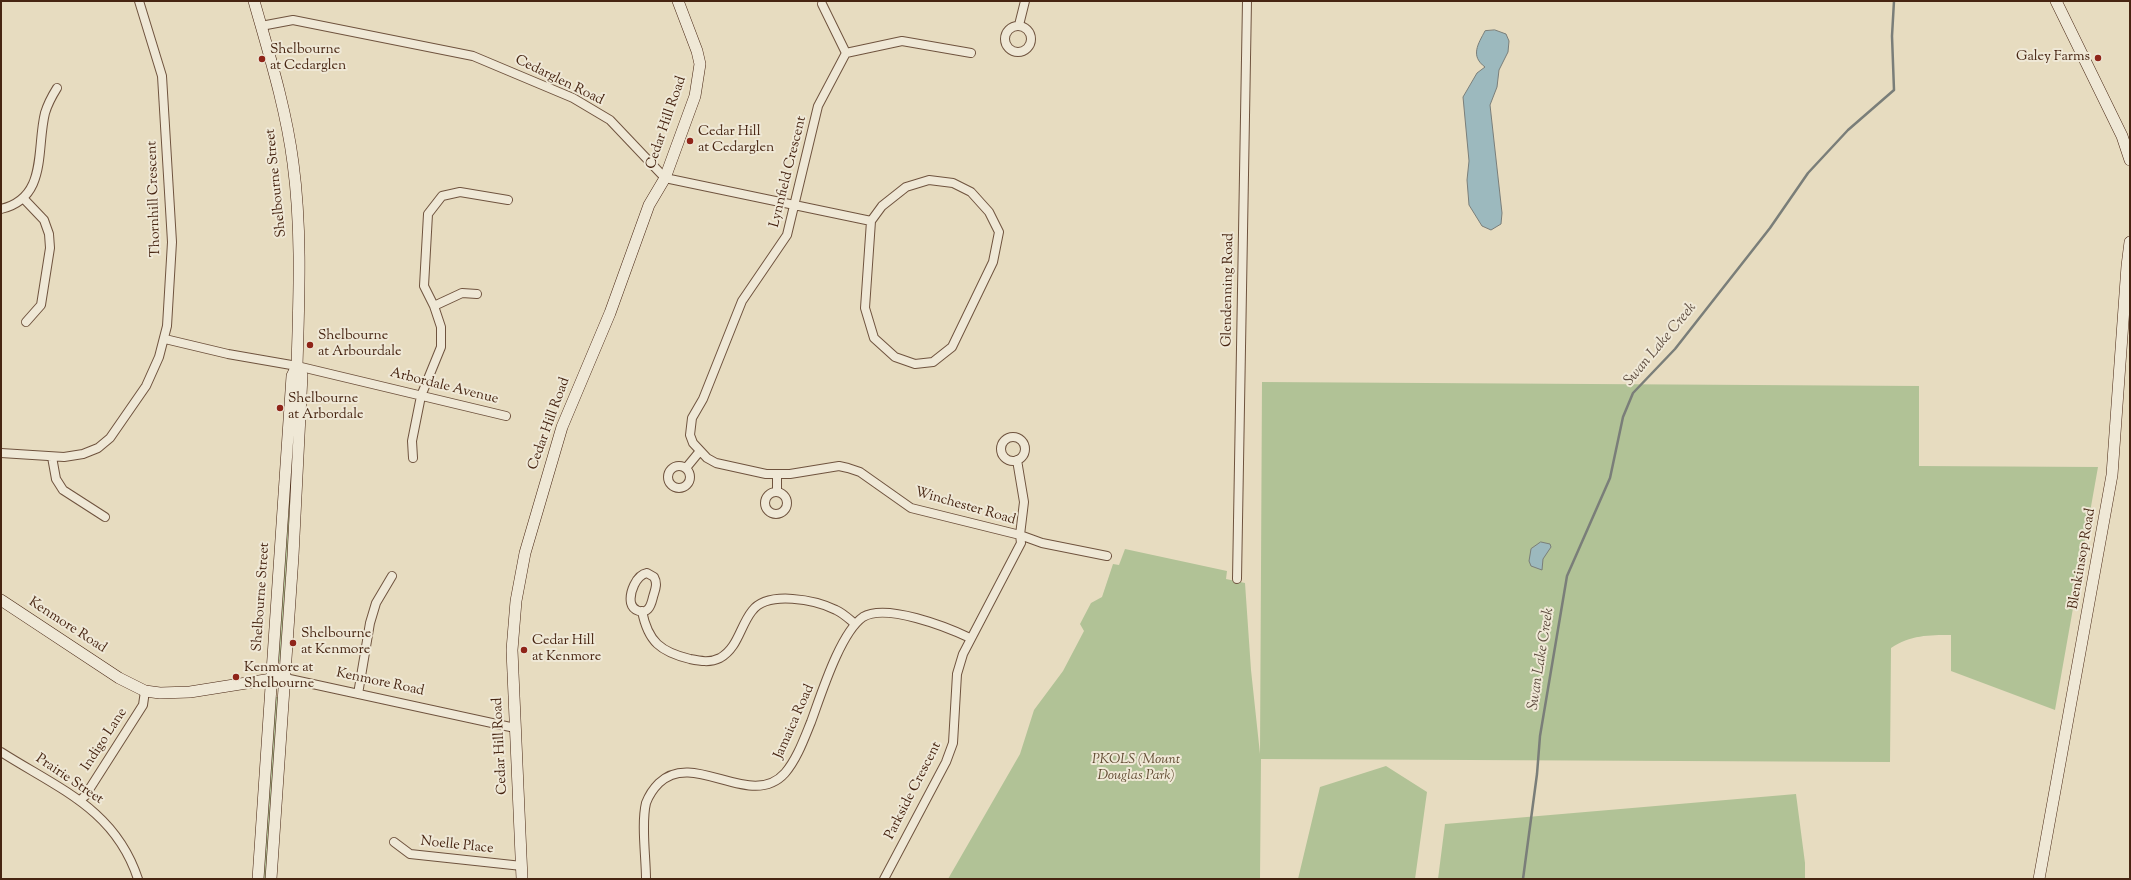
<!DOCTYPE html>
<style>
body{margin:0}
#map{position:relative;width:2131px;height:880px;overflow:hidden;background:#e7dcc0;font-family:"Sorts Mill Goudy",serif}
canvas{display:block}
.frame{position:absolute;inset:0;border:2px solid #472512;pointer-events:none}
</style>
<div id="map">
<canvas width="2131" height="880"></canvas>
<div class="frame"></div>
</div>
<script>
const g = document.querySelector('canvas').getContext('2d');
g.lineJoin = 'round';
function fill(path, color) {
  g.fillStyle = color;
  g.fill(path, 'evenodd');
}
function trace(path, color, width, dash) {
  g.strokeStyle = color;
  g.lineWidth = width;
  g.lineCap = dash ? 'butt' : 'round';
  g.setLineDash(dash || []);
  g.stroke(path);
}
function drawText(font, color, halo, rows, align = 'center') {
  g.font = font + ' "Sorts Mill Goudy",serif';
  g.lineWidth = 4;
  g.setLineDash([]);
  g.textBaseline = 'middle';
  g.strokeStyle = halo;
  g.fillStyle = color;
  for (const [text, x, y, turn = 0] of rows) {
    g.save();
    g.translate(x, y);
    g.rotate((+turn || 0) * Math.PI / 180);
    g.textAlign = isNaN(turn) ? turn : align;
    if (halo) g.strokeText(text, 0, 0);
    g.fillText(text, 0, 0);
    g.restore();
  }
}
fill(new Path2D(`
 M 294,382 L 299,382 L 281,662 L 277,661 Z
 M 1262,382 L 1919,386 L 1919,466 L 2098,467 L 2055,710 L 1951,671 L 1951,635 C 1929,635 1910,635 1891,648 L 1890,762 L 1261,759 L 1260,879 L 948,879 L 1020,754 L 1034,710 L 1063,671 L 1084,631 L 1080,624 L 1091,603 L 1102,597 L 1113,564 L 1119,565 L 1125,549 L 1227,571 L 1226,579 L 1245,583 L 1251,670 L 1260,754 Z
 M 273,697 L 281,697 L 268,879 L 260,879 Z
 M 1386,766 L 1427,792 L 1415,879 L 1298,879 L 1320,787 Z
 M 1796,794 L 1805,863 L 1805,879 L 1438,879 L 1445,824 Z`), '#b1c296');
const water = new Path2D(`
 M 1495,30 L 1506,34 L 1509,41 L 1508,52 L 1499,70 L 1497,87 L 1490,105 L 1502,213 L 1501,224 L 1491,230 L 1482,226 L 1469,205 L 1467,180 L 1469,161 L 1463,97 L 1477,73 L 1485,67 C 1470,56 1478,44 1485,31 Z
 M 1541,542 L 1550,544 L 1551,547 L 1543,559 L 1542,570 L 1531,566 L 1529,561 L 1531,549 Z`);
fill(water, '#9cb9be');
trace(water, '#7a7e79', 1);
trace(new Path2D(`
 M 1523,879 L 1537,774 L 1540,736 L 1567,576 L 1610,478 L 1623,417 L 1633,393 L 1675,349 L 1770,228 L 1808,173 L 1848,130 L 1894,90 L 1892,36 L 1894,1`), '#7a7e79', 2.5);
const street = new Path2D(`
 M 822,4 L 846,53
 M 1019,25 L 1025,1
 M1005 39a13 13 0 1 1 26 0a13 13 0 1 1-26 0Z
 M 261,26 L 293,20 L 473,56 L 573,98 L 610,120 L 665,178 L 871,221
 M 971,53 L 902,41 L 846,53 L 818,106 L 787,235 L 742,301 L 703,399 L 692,418 L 690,435 L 693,443 L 707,458 L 716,463 L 766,474 L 790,474 L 839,466 L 848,468 L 860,472 L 911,508 L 1020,535 L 1042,543 L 1107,556
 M 929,180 L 953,183 L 971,192 L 989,212 L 999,232 L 993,262 L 952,347 L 933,362 L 915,364 L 895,357 L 874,338 L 865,308 L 871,221 L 882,206 L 906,187 Z
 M 24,199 L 44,220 L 49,234 L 50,248 L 41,305 L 26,322
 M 1,209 C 48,198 36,149 45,113 C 48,103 52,96 57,88
 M 434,306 L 462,293 L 477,294
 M 165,339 L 228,354 L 297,366 L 506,416
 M1001 449a12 12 0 1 1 24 0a12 12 0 1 1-24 0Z
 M 1,453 L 64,457 L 83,454 L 98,448 L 110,438 L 146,386 L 159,357 L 167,326 L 172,242 L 162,76 L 139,1
 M 52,457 L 56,479 L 63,490 L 105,517
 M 413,458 L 412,441 L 421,396 L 441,347 L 441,327 L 434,306 L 424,286 L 428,214 L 442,196 L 460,192 L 508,200
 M668 477a11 11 0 1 1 22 0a11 11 0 1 1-22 0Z
 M 686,468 L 700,451
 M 777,474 L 777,492
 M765 503a11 11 0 1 1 22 0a11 11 0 1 1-22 0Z
 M 647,573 L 654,577 C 658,584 655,590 653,597 C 652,601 651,606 648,609 C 643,614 633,611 631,603 C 629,593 636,575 647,573 Z
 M 1237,579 L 1247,1
 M 642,611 C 648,642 661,652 690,659 C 700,661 710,663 720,658 C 738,648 740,626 752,611 C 768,590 816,600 836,610 C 843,613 849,619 855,624
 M 285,678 L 515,728
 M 358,694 L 370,623 L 376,603 L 392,576
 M 1,752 C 59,789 115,809 138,879
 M 80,800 L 85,796 L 143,705 L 145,691
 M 394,842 L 410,854 L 522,866
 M 646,879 C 646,857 641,824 646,803 C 649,795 653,789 659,783 C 694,749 751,811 785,773 C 797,759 804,739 811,722 C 821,695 840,633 863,617 C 886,603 947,627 970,638
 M 884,879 L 946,762 L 953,743 L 957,674 L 963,654 L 1021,543 L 1020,535 L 1024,502 L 1017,460`);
const secondary = new Path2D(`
 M 254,1 C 269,54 286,108 293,163 C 302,230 299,298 297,366 L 302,375 L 293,556 L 271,879
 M 2056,1 L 2122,136 L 2130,160
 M 1,600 L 119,678 L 145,691 L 160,693 L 190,692 L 278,678
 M 258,879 L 292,376 L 297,366
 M 522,879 L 512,650 L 516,601 L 525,553 L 562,427 L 610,313 L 649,205 L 665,178 L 695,96 L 700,64 L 697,51 L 678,1
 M 2039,879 L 2112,475 L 2127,266 L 2130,242`);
trace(street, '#6f533e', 10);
trace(secondary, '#472512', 12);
trace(street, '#efe8d6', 8);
trace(secondary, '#efe8d6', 11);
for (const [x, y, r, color] of [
 [2098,58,4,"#8f2418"],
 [262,59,4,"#8f2418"],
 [690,141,4,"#8f2418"],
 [310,345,4,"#8f2418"],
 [280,408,4,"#8f2418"],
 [293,643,4,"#8f2418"],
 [524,650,4,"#8f2418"],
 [236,677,4,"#8f2418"]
]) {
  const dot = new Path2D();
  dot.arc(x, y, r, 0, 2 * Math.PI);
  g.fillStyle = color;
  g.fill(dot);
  trace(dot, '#efe8d6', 1.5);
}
drawText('14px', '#472512', '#efe8d6', [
 ["Shelbourne",270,51],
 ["at Cedarglen",270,67],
 ["Galey Farms",2090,58,"right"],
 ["Cedar Hill",698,133],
 ["at Cedarglen",698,149],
 ["Shelbourne",318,337],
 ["at Arbourdale",318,353],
 ["Shelbourne",288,400],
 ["at Arbordale",288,416],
 ["Shelbourne",301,635],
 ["at Kenmore",301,651],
 ["Cedar Hill",532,642],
 ["at Kenmore",532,658],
 ["Kenmore at",244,669],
 ["Shelbourne",244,685]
], 'left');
drawText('14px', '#472512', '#efe8d6', [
 ["Cedarglen Road",559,81,26],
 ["Cedar Hill Road",667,123,-71],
 ["Lynnfield Crescent",789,172,-76],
 ["Shelbourne Street",277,183,-96],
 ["Thornhill Crescent",155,199,-92],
 ["Glendenning Road",1229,290,-89],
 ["Arbordale Avenue",444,387,14],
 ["Cedar Hill Road",550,424,-70],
 ["Winchester Road",965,507,16],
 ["Blenkinsop Road",2083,559,-80],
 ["Shelbourne Street",262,597,-86],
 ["Kenmore Road",67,626,33],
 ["Kenmore Road",380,683,12],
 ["Jamaica Road",795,722,-66],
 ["Indigo Lane",105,740,-57],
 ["Cedar Hill Road",501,746,-93],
 ["Prairie Street",69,780,34],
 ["Parkside Crescent",914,791,-63],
 ["Noelle Place",457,846,6]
]);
drawText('italic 14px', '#624c33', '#efe8d6', [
 ["PKOLS (Mount",1136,761],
 ["Douglas Park)",1136,777]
]);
drawText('italic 15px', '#5c4a3d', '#efe8d6', [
 ["Swan Lake Creek",1661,345,-50],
 ["Swan Lake Creek",1542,659,-81]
]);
</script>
